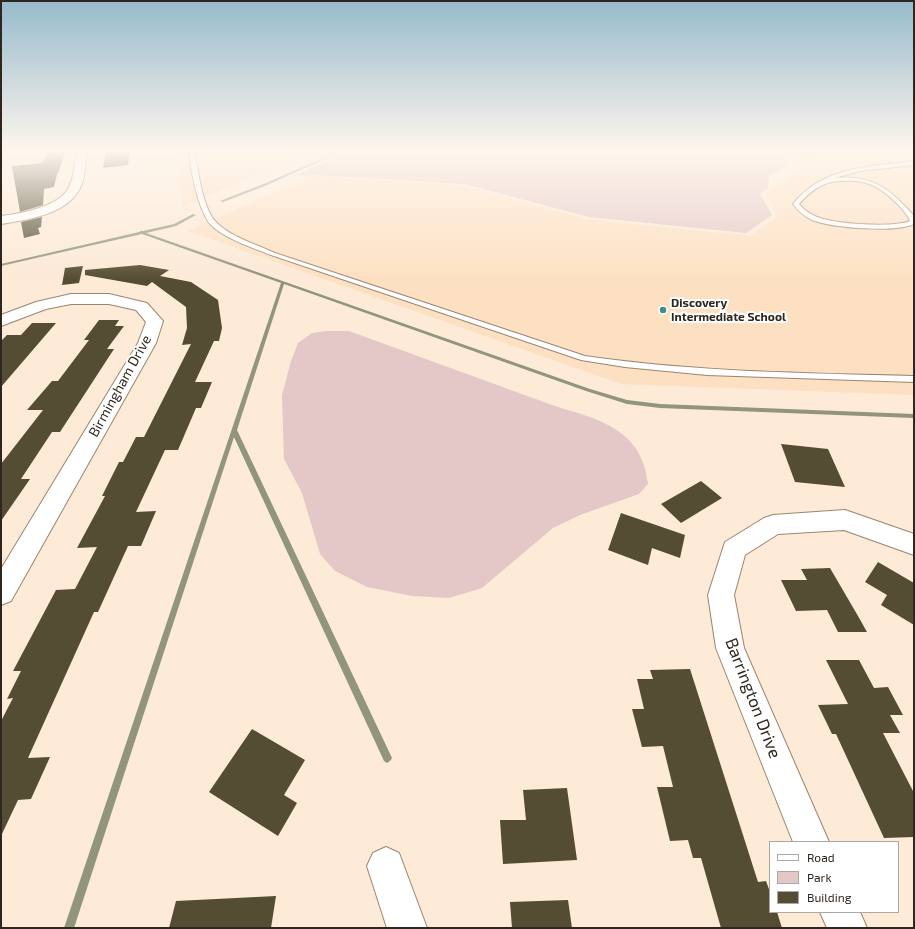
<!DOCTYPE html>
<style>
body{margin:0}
#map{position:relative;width:915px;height:929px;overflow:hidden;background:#fdead7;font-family:"Exo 2",sans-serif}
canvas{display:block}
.frame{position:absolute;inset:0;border:2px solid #2f261d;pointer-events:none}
.legend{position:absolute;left:769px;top:841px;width:130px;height:72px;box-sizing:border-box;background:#fff;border:1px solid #aca8a5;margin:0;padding:5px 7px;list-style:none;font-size:12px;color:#2f261d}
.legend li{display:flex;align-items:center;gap:8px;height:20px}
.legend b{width:20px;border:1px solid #aca8a5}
</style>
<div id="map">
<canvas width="915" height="929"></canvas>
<div class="frame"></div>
<ul class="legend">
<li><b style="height:5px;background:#fff"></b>Road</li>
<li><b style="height:11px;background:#e4c8c8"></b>Park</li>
<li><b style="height:11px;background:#544d33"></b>Building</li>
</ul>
</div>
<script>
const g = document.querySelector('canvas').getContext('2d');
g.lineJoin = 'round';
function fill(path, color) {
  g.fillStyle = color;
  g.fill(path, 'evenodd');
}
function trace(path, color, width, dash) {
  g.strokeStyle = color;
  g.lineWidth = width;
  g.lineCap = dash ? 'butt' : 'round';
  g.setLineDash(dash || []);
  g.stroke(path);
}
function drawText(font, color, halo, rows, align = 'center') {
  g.font = font + ' "Exo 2",sans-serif';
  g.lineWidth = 4;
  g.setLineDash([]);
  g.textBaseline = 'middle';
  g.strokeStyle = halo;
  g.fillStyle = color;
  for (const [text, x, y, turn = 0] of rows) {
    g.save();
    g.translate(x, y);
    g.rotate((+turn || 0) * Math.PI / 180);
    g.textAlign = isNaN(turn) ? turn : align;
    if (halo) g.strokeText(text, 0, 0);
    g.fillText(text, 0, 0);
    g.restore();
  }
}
fill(new Path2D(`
 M 176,150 L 319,150 L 183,206 Z
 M 914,152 L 914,395 L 621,384 L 188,231 L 311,176 L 462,185 L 587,219 L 750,236 L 778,216 L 766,194 L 802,167 L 788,155 Z`), '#fde0c2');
fill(new Path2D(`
 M 354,150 L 782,150 L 788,163 L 769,177 L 768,188 L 760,194 L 772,215 L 746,233 L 589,217 L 464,184 L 312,175 L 293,176 Z
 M 326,331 L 349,331 C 413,354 477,378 541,401 C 566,411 595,415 618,431 C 637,444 645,461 648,484 L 639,494 L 580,515 L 553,528 L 482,588 L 449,598 L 412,596 L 367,587 L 335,571 L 320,554 L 302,493 L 284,459 L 282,395 L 291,361 L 298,343 L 312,333 Z`), '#e4c8c8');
const water = new Path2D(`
 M 782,150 L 914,150 L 791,153 Z`);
fill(water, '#bbc4a3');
trace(water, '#91957b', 1);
fill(new Path2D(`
 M 343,150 L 345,150 L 265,186 L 223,202 L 220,201 L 263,184 Z
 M 193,214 L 196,215 L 176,226 L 146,233 L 590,389 L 627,400 L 660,404 L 914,414 L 914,418 L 660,408 L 627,404 L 586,391 L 284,284 L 237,430 L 392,758 L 390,761 L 387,763 L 384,761 L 234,437 L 74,928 L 64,928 L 281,283 L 142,234 L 1,266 L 1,264 L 139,232 L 141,231 L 143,231 L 174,224 Z`), '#91957b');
fill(new Path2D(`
 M 66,150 L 58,173 L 57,174 L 54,187 L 44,189 L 43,205 L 20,212 L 12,166 L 42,163 L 49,152 Z
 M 130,150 L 128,165 L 103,168 L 106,151 Z
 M 42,217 L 41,227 L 38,228 L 40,234 L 24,238 L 21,222 Z
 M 140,265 L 169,270 L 160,276 L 191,282 L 218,300 L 222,328 L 219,341 L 214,341 L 195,382 L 212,382 L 201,408 L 196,408 L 178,450 L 165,450 L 136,512 L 156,511 L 141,546 L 128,546 L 98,612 L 94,612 L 28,758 L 50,757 L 31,799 L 18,800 L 1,836 L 1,721 L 13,698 L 7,699 L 21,671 L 13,671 L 56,590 L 75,589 L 97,547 L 77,548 L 105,496 L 102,496 L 119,462 L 123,462 L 136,437 L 144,437 L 191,344 L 182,345 L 187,328 L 186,307 L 152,282 L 147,286 L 85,275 L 85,270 Z
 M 83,266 L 79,283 L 62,285 L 65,268 Z
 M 99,320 L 119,320 L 115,326 L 124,326 L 107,349 L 114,349 L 60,432 L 52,432 L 21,479 L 30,479 L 1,521 L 1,464 L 43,410 L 27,410 L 52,381 L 58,381 L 89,340 L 84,340 Z
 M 32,323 L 56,323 L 1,387 L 1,341 L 7,335 L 21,335 Z
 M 781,444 L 828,449 L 845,487 L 795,482 Z
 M 701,481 L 722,498 L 681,523 L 661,504 Z
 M 621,513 L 685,535 L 680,558 L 652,548 L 648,565 L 608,550 Z
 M 878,562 L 914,583 L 914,625 L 881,605 L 887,595 L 865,582 Z
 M 830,568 L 858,616 L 867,632 L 838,632 L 827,610 L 796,611 L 781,580 L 807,580 L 801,569 Z
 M 826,660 L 859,660 L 874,688 L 888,687 L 903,715 L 890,715 L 900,733 L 883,733 L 914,793 L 914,837 L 884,838 L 836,734 L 832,734 L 818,705 L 848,704 Z
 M 690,669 L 758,882 L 766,881 L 770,892 L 770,912 L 777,912 L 782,928 L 721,928 L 701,858 L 693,858 L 688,840 L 670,841 L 657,787 L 673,787 L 663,746 L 642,747 L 632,709 L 644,709 L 637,679 L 653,679 L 650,670 Z
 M 252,729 L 305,760 L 284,795 L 297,803 L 278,836 L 209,792 Z
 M 567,788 L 577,860 L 503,864 L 500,820 L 526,820 L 523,790 Z
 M 276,896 L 271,928 L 169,928 L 176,901 Z
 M 568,900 L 572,928 L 512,928 L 510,902 Z`), '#544d33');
const lane = new Path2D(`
 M 189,150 L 194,150 C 198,169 202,206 215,221 C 228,236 258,245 275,253 L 585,356 C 694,372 804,373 914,376 L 914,382 L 707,375 L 625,367 L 581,360 L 271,255 C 253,248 223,238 210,224 C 198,209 190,169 189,150 Z
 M 914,161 L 914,165 L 860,171 L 834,178 C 873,175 889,188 914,216 L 914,224 C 894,233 833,228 812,220 C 804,216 798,211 793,204 C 822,167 871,166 914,161 ZM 856,181 C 862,182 868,183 874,186 C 885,191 906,210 910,221 C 893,228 834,224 817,217 C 810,214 804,210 799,204 C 818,183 829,180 856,181 Z`);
const street = new Path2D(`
 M 77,150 L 87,150 C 85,163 86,179 79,190 C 65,215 26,220 1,224 L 1,216 C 19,214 58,207 68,189 C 74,178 75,162 77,150 Z
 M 71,294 L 109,294 L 147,303 L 163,321 L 156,343 L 11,601 L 1,605 L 1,569 L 138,343 L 146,322 L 136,310 L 109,304 L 71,304 L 46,309 L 1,326 L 1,315 L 36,302 Z
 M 845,510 L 914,534 L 914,555 L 844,530 L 778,534 L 745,555 L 734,595 L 744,648 L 829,842 L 793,842 L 716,648 L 708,595 L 725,542 L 764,518 L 773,515 Z
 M 386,847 L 399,853 L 427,928 L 387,928 L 367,866 L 373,853 Z
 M 820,912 L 860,912 L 867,928 L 827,928 Z`);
trace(lane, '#9b856f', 2);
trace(street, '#9b856f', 2);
fill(lane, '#fff');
fill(street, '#fff');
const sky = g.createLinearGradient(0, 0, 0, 280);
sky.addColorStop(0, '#96bacc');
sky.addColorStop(0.54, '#fef6ed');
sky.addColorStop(1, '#fef6ed00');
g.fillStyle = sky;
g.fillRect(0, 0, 915, 280);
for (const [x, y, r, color] of [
 [663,310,4,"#438b8c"]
]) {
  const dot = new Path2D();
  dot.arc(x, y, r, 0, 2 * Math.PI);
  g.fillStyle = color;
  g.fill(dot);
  trace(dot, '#fff', 1.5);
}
drawText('bold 12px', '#2f261d', '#fff', [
 ["Discovery",671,303],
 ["Intermediate School",671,317]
], 'left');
drawText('14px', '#2f261d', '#fff', [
 ["Birmingham Drive",120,386,-61]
]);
drawText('17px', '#2f261d', '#fff', [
 ["Barrington Drive",753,698,69]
]);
</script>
